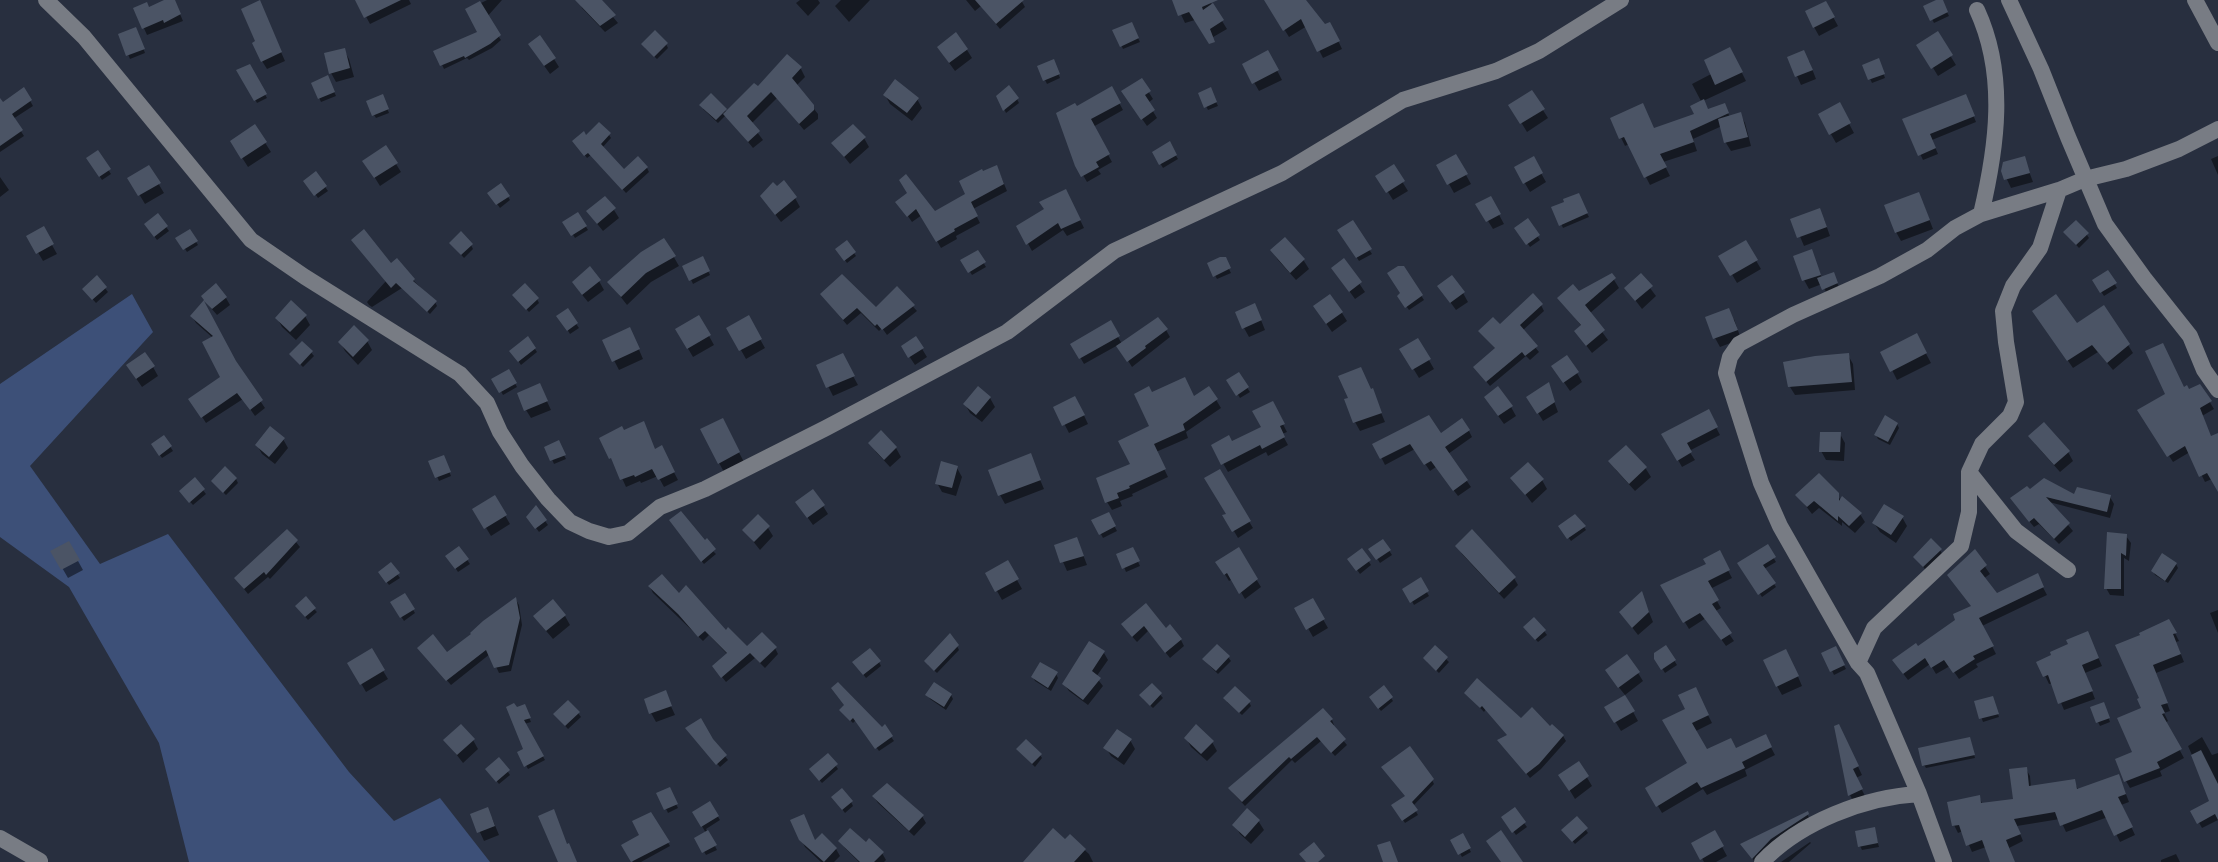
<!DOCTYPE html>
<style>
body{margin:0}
canvas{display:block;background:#282f3f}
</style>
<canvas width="2218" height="862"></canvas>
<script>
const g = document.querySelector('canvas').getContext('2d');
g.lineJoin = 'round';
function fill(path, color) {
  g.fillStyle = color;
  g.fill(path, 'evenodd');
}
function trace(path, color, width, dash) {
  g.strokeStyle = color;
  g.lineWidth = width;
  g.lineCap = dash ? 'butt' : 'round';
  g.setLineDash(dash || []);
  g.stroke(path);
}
fill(new Path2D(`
 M 132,294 L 153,332 L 30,466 L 100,564 L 168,534 L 349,772 L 394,821 L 440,798 L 490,862 L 189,862 L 159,743 L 69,587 L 0,537 L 0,384 Z`), '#3d5078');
fill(new Path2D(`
 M 169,0 L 174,0 L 183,21 L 147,35 L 138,15 Z
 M 357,0 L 409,0 L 411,4 L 370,24 Z
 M 487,0 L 502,0 L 486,18 L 501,40 L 492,48 L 469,60 L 467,58 L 444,69 L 436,52 L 479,34 L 467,10 Z
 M 579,0 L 599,0 L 618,23 L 605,32 L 582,8 Z
 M 800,0 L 818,0 L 820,3 L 808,16 L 796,3 Z
 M 841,0 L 870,0 L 849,22 L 835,6 Z
 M 966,0 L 1021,0 L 1025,7 L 1000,29 L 981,6 L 975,11 Z
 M 1174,0 L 1209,0 L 1227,29 L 1208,40 L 1195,20 L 1185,23 Z
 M 1266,0 L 1304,0 L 1324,27 L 1334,32 L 1342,49 L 1323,58 L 1307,26 L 1289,37 Z
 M 1941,0 L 1949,16 L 1934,23 L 1926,7 Z
 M 1826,4 L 1838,26 L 1819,36 L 1814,27 Z
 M 1131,24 L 1140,42 L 1123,49 L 1115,31 Z
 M 138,33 L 145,53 L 130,59 L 120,35 Z
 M 1937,34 L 1956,65 L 1938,76 L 1919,45 Z
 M 277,43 L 285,61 L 267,69 L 262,61 Z
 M 666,44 L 668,48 L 657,59 L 645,48 Z
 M 344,50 L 349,59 L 354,77 L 336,82 L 331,73 Z
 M 967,50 L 972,58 L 955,71 L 944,56 Z
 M 535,53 L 554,59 L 559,67 L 550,74 Z
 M 1268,53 L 1282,80 L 1259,91 L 1244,65 Z
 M 787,57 L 801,69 L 805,77 L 796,86 L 818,114 L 818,119 L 804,130 L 777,98 L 751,124 L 763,140 L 753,148 L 726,115 L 718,123 L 703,109 L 725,110 L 727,113 L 758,89 Z
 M 1789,58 L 1809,61 L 1816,79 L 1801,85 Z
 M 1736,61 L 1746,81 L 1703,101 L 1708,111 L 1724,105 L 1730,117 L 1740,114 L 1745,123 L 1751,146 L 1731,151 L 1726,143 L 1722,126 L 1693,139 L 1697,151 L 1663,162 L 1670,176 L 1650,185 L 1629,144 L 1625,146 L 1612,119 L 1654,130 L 1697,115 L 1702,103 L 1692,84 Z
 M 1880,64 L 1885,78 L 1872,83 L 1864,66 Z
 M 1055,65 L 1060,78 L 1047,84 L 1045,80 Z
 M 249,66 L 267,98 L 257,103 L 239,71 Z
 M 328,78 L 336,96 L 321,102 L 313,84 Z
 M 1141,80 L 1153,99 L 1148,103 L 1157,118 L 1147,126 L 1128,99 Z
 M 1111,88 L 1123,110 L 1093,127 L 1112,162 L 1098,170 L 1101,174 L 1087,182 L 1077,165 L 1076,109 Z
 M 1210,89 L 1218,106 L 1208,110 L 1200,94 Z
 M 24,90 L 33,106 L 13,119 L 24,136 L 0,152 L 0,106 Z
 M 1532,93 L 1548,118 L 1527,132 L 1511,106 Z
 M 885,95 L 917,99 L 922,108 L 912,121 L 890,104 Z
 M 998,96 L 1017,99 L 1019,103 L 1006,113 Z
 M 384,100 L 389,113 L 376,118 L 374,115 Z
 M 1968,102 L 1976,122 L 1932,140 L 1938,154 L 1923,160 L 1904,120 Z
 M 1839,105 L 1854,133 L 1836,143 L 1820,115 Z
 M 255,127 L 271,152 L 248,167 L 232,142 Z
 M 609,135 L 611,138 L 602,148 L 624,172 L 647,168 L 649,172 L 626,193 L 591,155 L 587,158 L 577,145 L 586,138 Z
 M 864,138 L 869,147 L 850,164 L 834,144 Z
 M 1169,144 L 1178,159 L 1163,168 L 1154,153 Z
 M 97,153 L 111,174 L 102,180 L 88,159 Z
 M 2218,156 L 2218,175 L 2211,159 Z
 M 1456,157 L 1471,184 L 1454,193 L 1439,166 Z
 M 2024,158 L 2033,182 L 2011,188 L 2003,171 Z
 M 1533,159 L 1546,182 L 1530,192 L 1516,168 Z
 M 396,164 L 401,172 L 380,186 L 370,170 Z
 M 1393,167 L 1408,191 L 1393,200 L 1378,176 Z
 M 149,168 L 164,193 L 145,204 L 130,179 Z
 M 316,174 L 328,191 L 318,198 L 306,181 Z
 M 1000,174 L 1007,191 L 973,209 L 980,223 L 956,236 L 957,239 L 941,248 L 922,215 L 912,222 L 898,202 L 935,214 Z
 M 0,177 L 9,190 L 0,197 Z
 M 501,186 L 510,200 L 500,208 L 490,194 Z
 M 1578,196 L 1589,217 L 1563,228 L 1554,208 Z
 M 795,198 L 800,207 L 781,222 L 768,205 Z
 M 1490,198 L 1504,224 L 1493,229 L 1478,205 Z
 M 1070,199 L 1084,228 L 1067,236 L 1063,230 L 1032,251 L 1019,227 Z
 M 1923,203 L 1933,229 L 1901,241 L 1896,232 Z
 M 614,210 L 619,218 L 603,231 L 594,220 Z
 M 578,214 L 588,230 L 575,238 L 565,222 Z
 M 158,216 L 169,231 L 157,240 L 148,228 Z
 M 1824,219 L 1830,236 L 1804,246 L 1793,220 Z
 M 1527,221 L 1540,240 L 1530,247 L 1517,228 Z
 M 1352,223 L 1372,254 L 1359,261 L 1340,231 Z
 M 43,229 L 57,254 L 43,261 L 29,237 Z
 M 189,231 L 198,245 L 187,252 L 178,238 Z
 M 2087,235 L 2089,238 L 2079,248 L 2068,236 Z
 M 664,240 L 679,266 L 651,282 L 627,305 L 609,282 Z
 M 1285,240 L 1304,261 L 1309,269 L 1296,280 L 1278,260 L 1272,251 Z
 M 1745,242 L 1761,269 L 1737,283 L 1721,256 Z
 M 847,243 L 856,256 L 847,263 L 838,250 Z
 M 471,245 L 473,249 L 464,258 L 454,247 Z
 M 1811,251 L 1822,278 L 1833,274 L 1839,287 L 1826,292 L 1822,284 L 1809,289 L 1804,280 Z
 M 977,252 L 986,267 L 972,275 L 963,261 Z
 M 702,258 L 710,275 L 693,284 L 685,267 Z
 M 1224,259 L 1231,273 L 1217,279 L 1209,264 Z
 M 1344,261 L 1365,292 L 1355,299 L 1339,277 Z
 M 391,266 L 413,280 L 435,302 L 437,306 L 430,314 L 402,288 L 372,307 L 369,305 L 367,302 L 386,281 Z
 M 1403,268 L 1424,300 L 1409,310 L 1399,296 L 1403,294 Z
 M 2108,273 L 2117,288 L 2104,296 L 2094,281 Z
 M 1611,275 L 1619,288 L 1589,314 L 1608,340 L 1592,353 L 1582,340 L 1582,327 L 1560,298 L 1578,294 Z
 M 1641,276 L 1656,296 L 1642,309 L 1626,288 Z
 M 97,278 L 108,292 L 96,303 L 87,293 Z
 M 599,281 L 604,290 L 588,302 L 579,291 Z
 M 897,289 L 917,311 L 887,335 L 882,328 L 879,331 L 861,313 L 847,325 L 826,300 L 876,310 Z
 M 1463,293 L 1468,302 L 1456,310 L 1445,295 Z
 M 226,298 L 230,305 L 217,315 L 205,301 Z
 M 517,299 L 537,299 L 539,303 L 529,312 Z
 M 204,303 L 236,365 L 265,408 L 255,416 L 243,399 L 206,423 L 195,406 L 223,377 L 213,338 L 196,323 L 192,316 Z
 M 1541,305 L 1544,311 L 1522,331 L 1539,352 L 1530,360 L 1526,356 L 1490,386 L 1479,373 L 1497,350 L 1481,332 L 1500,326 Z
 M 567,311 L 579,328 L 570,334 L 559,316 Z
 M 1342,313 L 1347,321 L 1332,332 L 1321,316 Z
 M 1259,315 L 1265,330 L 1249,337 L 1244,328 Z
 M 305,316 L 310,325 L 296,340 L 282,327 L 277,318 Z
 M 699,318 L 714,345 L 693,357 L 677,330 Z
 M 748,318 L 765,348 L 746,359 L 729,329 Z
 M 1734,319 L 1741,339 L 1720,347 L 1715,338 Z
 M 2039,319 L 2076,326 L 2128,345 L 2133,353 L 2113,370 L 2098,352 L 2073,368 Z
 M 1110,323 L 1122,344 L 1166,330 L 1170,337 L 1132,367 L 1118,345 L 1084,364 L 1073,345 Z
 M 1916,335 L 1931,363 L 1897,380 L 1883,352 Z
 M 634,338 L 643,359 L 619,370 L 604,341 Z
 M 916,339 L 927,357 L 915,365 L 903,347 Z
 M 367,341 L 372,350 L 358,365 L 345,351 L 340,342 Z
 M 1418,341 L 1434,369 L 1419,378 L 1402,350 Z
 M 303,343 L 314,356 L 303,367 L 294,358 Z
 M 535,349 L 537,352 L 521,365 L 514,355 Z
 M 1848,355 L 1853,364 L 1855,390 L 1795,395 L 1790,387 Z
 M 842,356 L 858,385 L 833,396 L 818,366 Z
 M 153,367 L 158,376 L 142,387 L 133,374 Z
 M 508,371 L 517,387 L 503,395 L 494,379 Z
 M 1577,373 L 1582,382 L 1570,391 L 1559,375 Z
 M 1238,374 L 1250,392 L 1240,398 L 1229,380 Z
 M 1548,385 L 1558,412 L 1543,421 L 1529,398 Z
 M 2200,386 L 2214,409 L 2202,416 L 2211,439 L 2218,440 L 2218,488 L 2212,479 L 2205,482 L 2190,452 L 2173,462 L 2140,411 L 2167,394 L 2183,389 L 2189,392 Z
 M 1209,388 L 1221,408 L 1186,432 L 1188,438 L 1156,452 L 1168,477 L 1132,494 L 1133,496 L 1120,501 L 1122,506 L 1112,510 L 1107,502 L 1132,466 L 1152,427 L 1152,394 L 1194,398 Z
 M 1372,391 L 1385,422 L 1360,431 L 1355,422 Z
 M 544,395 L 551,410 L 531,418 L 526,410 Z
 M 990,398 L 995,407 L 982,422 L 970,413 L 965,404 Z
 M 1272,403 L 1287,432 L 1282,434 L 1288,445 L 1268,456 L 1266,452 L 1228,472 L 1213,446 L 1231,443 L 1263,427 Z
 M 1491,406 L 1511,407 L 1516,416 L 1504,424 Z
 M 1080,407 L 1088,424 L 1069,433 L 1056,408 Z
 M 1708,412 L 1720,435 L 1689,451 L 1695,460 L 1682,467 L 1664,435 Z
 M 722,420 L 744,462 L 724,472 L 719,463 Z
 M 1897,424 L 1899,428 L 1890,445 L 1878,439 L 1876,435 Z
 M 1469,431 L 1472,437 L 1448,454 L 1471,487 L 1458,496 L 1436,467 L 1430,471 L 1415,449 L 1385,465 L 1375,445 Z
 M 1840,434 L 1845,443 L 1844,461 L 1826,460 L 1821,451 Z
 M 2031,436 L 2068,452 L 2073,461 L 2060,472 L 2036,445 Z
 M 164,437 L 173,451 L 162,458 L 153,445 Z
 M 283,439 L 288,448 L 275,464 L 262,454 L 257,445 Z
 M 558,443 L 566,459 L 554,464 L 547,448 Z
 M 871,444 L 896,448 L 901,457 L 890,467 L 876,452 Z
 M 1626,448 L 1646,469 L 1651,477 L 1635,491 L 1616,470 L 1611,461 Z
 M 656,451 L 665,455 L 678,480 L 664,487 L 658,476 L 641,483 L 640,481 L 626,487 L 616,465 Z
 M 1030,456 L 1044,489 L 1005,504 L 1000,495 Z
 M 445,461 L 451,476 L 439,481 L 431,462 Z
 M 957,468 L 962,477 L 956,496 L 942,492 L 937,483 Z
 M 1219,472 L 1253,528 L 1238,538 L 1225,516 L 1228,514 Z
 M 1513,478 L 1542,480 L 1547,489 L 1532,503 Z
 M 236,479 L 238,483 L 226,495 L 216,485 Z
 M 195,480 L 206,494 L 193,505 L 184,495 Z
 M 2029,492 L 2075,496 L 2110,497 L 2114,504 L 2110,518 L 2049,502 L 2073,531 L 2059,544 L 2039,524 L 2034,527 L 2017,506 Z
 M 1837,494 L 1841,501 L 1860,514 L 1865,522 L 1855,533 L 1842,522 L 1842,526 L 1819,508 L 1812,514 L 1798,496 Z
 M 495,498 L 510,524 L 491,536 L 475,510 Z
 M 823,506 L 828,514 L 813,525 L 803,511 Z
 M 536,508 L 548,525 L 539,532 L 528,517 Z
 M 1108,514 L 1117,531 L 1103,538 L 1094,521 Z
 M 1902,517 L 1907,526 L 1896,543 L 1880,532 L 1874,523 Z
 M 1560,526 L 1584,527 L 1586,530 L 1571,541 Z
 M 768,528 L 773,536 L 760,550 L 744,530 Z
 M 2126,536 L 2131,543 L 2129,561 L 2124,558 L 2124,596 L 2110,595 L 2106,588 Z
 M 1077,539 L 1087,565 L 1067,571 L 1056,546 Z
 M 1383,541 L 1392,555 L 1380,563 L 1371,549 Z
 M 296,542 L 300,547 L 270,579 L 268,577 L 248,594 L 236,579 Z
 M 68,543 L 83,570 L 68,578 L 53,552 Z
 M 705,543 L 716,554 L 704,564 L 696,555 Z
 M 1457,546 L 1514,578 L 1518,585 L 1504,599 L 1462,554 Z
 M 1767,547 L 1776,562 L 1764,569 L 1776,587 L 1762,597 L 1740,563 Z
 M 459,548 L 470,564 L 458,572 L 448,557 Z
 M 1132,549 L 1140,566 L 1126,572 L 1119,555 Z
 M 1238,550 L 1261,587 L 1245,599 L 1233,579 L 1229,581 L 1218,563 Z
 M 1940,550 L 1945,559 L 1929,574 L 1916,558 Z
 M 1362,551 L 1371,565 L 1360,574 L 1350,560 Z
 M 1975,552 L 1990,574 L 1983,579 L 1996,595 L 2037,576 L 2047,595 L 1982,626 L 1996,654 L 1976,664 L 1978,667 L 1959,679 L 1950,666 L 1936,674 L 1930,664 L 1908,680 L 1899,668 L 1918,649 L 1973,608 Z
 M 1719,553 L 1732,578 L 1710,589 L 1721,608 L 1714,612 L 1734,641 L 1726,646 L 1706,618 L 1689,629 L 1663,586 L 1709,565 Z
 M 1007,562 L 1022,589 L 1002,600 L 987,573 Z
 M 390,564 L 400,578 L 389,585 L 382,576 Z
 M 2176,564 L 2178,568 L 2168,583 L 2155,575 L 2153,571 Z
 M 1420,580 L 1429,596 L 1414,605 L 1405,589 Z
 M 650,587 L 679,595 L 747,649 L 775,648 L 778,654 L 765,668 L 755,658 L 726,682 L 718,672 L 728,655 L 709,635 L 703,641 L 653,593 Z
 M 404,595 L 415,613 L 404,621 L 392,603 Z
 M 1642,595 L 1653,622 L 1638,635 L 1621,613 Z
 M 516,600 L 519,605 L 522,625 L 511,671 L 499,673 L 490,654 L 451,685 L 423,653 L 447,655 Z
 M 1312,600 L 1328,628 L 1313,637 L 1297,609 Z
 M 1146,606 L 1165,631 L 1181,640 L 1184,646 L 1170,658 L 1148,631 L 1137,642 L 1127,631 Z
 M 314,609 L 317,612 L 308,620 L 299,610 Z
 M 2218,610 L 2218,633 L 2210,613 Z
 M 565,616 L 570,625 L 553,639 L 541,625 Z
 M 2169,621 L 2179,641 L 2176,642 L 2184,662 L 2156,673 L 2170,711 L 2164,713 L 2168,721 L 2165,723 L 2184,758 L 2160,771 L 2162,776 L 2130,788 L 2126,781 L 2135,753 L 2144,709 L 2142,699 L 2118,646 Z
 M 1528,631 L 1544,631 L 1547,635 L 1538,642 Z
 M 2091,641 L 2102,666 L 2085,673 L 2095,699 L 2064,710 L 2053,683 L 2049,684 L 2039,663 Z
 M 957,646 L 959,650 L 937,673 L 928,665 Z
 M 1666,648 L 1677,665 L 1665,673 L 1656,658 Z
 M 1835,649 L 1846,669 L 1834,675 L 1824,654 Z
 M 371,651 L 388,679 L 366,692 L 350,664 Z
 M 1104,653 L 1108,660 L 1096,677 L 1103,686 L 1088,705 L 1069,691 L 1064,684 Z
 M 1228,657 L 1231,661 L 1218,674 L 1207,663 Z
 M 1446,659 L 1449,662 L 1439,673 L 1427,662 Z
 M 1791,660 L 1802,686 L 1782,695 L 1777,686 Z
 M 879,662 L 881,666 L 866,678 L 857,666 Z
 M 1638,673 L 1643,681 L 1625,695 L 1613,680 Z
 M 1056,674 L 1058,678 L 1051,691 L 1035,681 L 1033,677 Z
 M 1152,685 L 1163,698 L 1153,708 L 1143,699 Z
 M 665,693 L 675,715 L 656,722 L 651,713 Z
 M 1466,693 L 1521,720 L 1550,729 L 1563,736 L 1566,741 L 1541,769 L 1530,778 L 1503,745 L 1509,736 L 1486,709 L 1484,712 Z
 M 928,695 L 951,695 L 953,699 L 946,710 L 930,699 Z
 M 1625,697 L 1638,721 L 1621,731 L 1607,708 Z
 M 1699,697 L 1712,723 L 1694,732 L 1706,752 L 1736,751 L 1765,736 L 1775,755 L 1745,770 L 1747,776 L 1707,795 L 1703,789 L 1662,813 L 1648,789 L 1690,764 L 1688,710 Z
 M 1391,698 L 1393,701 L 1381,711 L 1373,701 Z
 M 1227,702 L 1249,702 L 1251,706 L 1242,715 Z
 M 1994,702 L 1999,717 L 1983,722 L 1976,703 Z
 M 2105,708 L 2110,722 L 2100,726 L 2098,722 Z
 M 516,709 L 526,710 L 531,722 L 524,724 L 545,760 L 528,769 L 519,753 L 525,750 Z
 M 578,713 L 581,717 L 568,729 L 558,718 Z
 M 844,714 L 881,729 L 884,727 L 894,741 L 879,751 L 856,720 L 853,723 Z
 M 1332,720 L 1334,725 L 1332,727 L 1347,745 L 1335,756 L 1321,741 L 1295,763 L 1292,760 L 1245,806 L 1233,793 L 1231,789 Z
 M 689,732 L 711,740 L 728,760 L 720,767 Z
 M 1843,735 L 1862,775 L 1856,778 L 1866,798 L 1854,803 L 1850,795 Z
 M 2202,737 L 2212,755 L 2218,753 L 2218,820 L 2202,828 L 2193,812 L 2212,801 L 2188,746 Z
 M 1186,738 L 1212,742 L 1217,751 L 1207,761 L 1191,747 Z
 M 473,740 L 478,749 L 463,763 L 446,741 Z
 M 1130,740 L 1135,749 L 1124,765 L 1111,756 L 1106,748 Z
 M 1971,743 L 1975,758 L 1926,768 L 1924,765 Z
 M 1018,750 L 1040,755 L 1042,758 L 1035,767 Z
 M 1579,764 L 1592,786 L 1575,799 L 1561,776 Z
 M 836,766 L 838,769 L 822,783 L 813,773 Z
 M 2026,769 L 2030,776 L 2031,788 L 2074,782 L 2079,791 L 2122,784 L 2129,802 L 2121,805 L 2135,835 L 2120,842 L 2108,817 L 2066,832 L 2060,819 L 2017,826 L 2023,841 L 2009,848 L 2014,862 L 1992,862 L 1986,847 L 1972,852 L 1963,831 L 1958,833 L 1954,825 L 1979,797 L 1983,805 L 2015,801 Z
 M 508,772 L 510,775 L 499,784 L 490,773 Z
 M 1432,780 L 1434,784 L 1413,806 L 1418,815 L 1405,823 L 1394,806 Z
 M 669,790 L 678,808 L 668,813 L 659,794 Z
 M 874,797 L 922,816 L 926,823 L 914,836 L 878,803 Z
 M 836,801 L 851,802 L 853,806 L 845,813 Z
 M 710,804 L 720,820 L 706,829 L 717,850 L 706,855 L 696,838 L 706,833 L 694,813 Z
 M 1514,810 L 1527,827 L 1516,835 L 1503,817 Z
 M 1247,811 L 1259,822 L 1264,830 L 1251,844 L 1240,834 L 1235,825 Z
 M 651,814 L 670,846 L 641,862 L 633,862 L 624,845 L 641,836 Z
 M 1807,814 L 1811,821 L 1755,862 L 1746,851 Z
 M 472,815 L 492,818 L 499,835 L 484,841 Z
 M 1874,829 L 1879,847 L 1862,850 L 1860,846 Z
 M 1586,830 L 1588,833 L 1575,844 L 1566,834 Z
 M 1714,832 L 1727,856 L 1716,862 L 1704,862 L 1694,844 Z
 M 1462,836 L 1471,852 L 1462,857 L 1453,841 Z
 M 1070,837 L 1089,854 L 1093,862 L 1035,862 Z
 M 801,839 L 836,849 L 840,856 L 834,862 L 821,862 L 805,847 Z
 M 841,841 L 866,844 L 882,853 L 886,860 L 884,862 L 859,862 L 845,848 Z
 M 1810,842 L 1811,843 L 1789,862 L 1781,862 Z
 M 2176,854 L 2180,862 L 2161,862 L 2161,860 Z`), '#0007');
fill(new Path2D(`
 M 164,0 L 175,0 L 181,14 L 164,23 L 163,20 L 142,29 L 133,8 L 147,2 L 149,7 Z
 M 260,0 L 282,52 L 261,62 L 252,43 L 255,41 L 241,9 Z
 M 355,0 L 401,0 L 364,18 Z
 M 575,0 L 602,0 L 616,15 L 600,26 Z
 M 975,0 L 1024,0 L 996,24 Z
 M 1172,0 L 1218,0 L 1202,7 L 1203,10 L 1213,3 L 1224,20 L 1210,29 L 1215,42 L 1209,44 L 1189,12 L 1178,16 Z
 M 1264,0 L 1306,0 L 1325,24 L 1330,22 L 1340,41 L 1317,52 L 1301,19 L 1283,31 Z
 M 1936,0 L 1943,0 L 1948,12 L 1930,21 L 1923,6 Z
 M 480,1 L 501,35 L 490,44 L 465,58 L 464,56 L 440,66 L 433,51 L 477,32 L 465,9 Z
 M 1826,1 L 1835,17 L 1813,28 L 1805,11 Z
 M 1132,22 L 1139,38 L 1120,47 L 1112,30 Z
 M 136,27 L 145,49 L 126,56 L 118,34 Z
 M 655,30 L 668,43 L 654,57 L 641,44 Z
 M 1938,31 L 1953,55 L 1931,69 L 1916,45 Z
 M 956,32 L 968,49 L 949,63 L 937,47 Z
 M 540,35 L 556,58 L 544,66 L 528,44 Z
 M 1730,47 L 1743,72 L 1715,85 L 1704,60 Z
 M 345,48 L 350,68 L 329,74 L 324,53 Z
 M 1268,50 L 1279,70 L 1252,84 L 1242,64 Z
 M 1804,50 L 1813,70 L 1795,77 L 1787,57 Z
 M 787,54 L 802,67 L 792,78 L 814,105 L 814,110 L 799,124 L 771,92 L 747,116 L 760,131 L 748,142 L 723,114 L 754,83 L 758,86 Z
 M 1879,58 L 1885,74 L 1868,80 L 1862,65 Z
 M 1054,59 L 1060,74 L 1043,81 L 1037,66 Z
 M 250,64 L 267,94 L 254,101 L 236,70 Z
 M 328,75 L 335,92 L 318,99 L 311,83 Z
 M 1142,78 L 1151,91 L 1145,95 L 1155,110 L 1141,120 L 1121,91 Z
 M 895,79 L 919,98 L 907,113 L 883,95 Z
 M 1009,85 L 1019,98 L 1003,111 L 996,96 Z
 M 1112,86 L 1121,103 L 1091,119 L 1110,154 L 1096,162 L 1099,167 L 1081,177 L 1075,166 L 1056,113 L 1075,103 L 1077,106 Z
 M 24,87 L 32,100 L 12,114 L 23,130 L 0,146 L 0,98 L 3,102 Z
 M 1211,87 L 1217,102 L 1204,108 L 1198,93 Z
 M 1532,90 L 1545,109 L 1520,124 L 1508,105 Z
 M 711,93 L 727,109 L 716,120 L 699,105 Z
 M 383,94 L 389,109 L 372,116 L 366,101 Z
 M 1966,94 L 1975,116 L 1930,134 L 1936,148 L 1918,156 L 1902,119 Z
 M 1704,99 L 1708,109 L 1725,103 L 1729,113 L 1690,131 L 1694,142 L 1660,154 L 1667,167 L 1644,178 L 1624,137 L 1619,139 L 1610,118 L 1643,103 L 1654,128 L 1694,114 L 1690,106 Z
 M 1840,102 L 1851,123 L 1829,135 L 1818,114 Z
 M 1741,112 L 1748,137 L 1724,143 L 1718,119 Z
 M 599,122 L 611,133 L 601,144 L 624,169 L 638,156 L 648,167 L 622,190 L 588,153 L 584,156 L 572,141 L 584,131 L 586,135 Z
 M 255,124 L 267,142 L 241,159 L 230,141 Z
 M 853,124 L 866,137 L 844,157 L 831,143 Z
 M 1170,141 L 1177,155 L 1159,165 L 1152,152 Z
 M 386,145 L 398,163 L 374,178 L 362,161 Z
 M 98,150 L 111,169 L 99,177 L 86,158 Z
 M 1456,154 L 1468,174 L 1447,185 L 1436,165 Z
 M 1534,156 L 1543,173 L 1523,184 L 1514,167 Z
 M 2025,156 L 2030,173 L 2004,180 L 2001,171 L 2003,162 Z
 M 1394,164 L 1405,181 L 1386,193 L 1375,176 Z
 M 149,165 L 161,183 L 138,196 L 127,178 Z
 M 997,165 L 1004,184 L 971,202 L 978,216 L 954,229 L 955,231 L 936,242 L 916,209 L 907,217 L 895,202 L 907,193 L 899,180 L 906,174 L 935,211 L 965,194 L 959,181 L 982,169 L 983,171 Z
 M 316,171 L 327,186 L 314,196 L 303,181 Z
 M 784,180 L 797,197 L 775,215 L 760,196 L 773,182 L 777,186 Z
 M 501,183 L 510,196 L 496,205 L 487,193 Z
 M 1066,189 L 1081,220 L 1061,229 L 1058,223 L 1026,245 L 1016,226 L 1044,209 L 1039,202 Z
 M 1919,192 L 1930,220 L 1895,233 L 1884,205 Z
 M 1579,193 L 1588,213 L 1559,226 L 1551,207 L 1564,202 L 1563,199 Z
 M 605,196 L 616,208 L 597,224 L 586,211 Z
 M 1491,196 L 1501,214 L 1486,222 L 1475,204 Z
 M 1820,208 L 1827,227 L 1797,238 L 1790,219 Z
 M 578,212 L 587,226 L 571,236 L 562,222 Z
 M 158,213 L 168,226 L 154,237 L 144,224 Z
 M 1528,218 L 1540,235 L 1526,245 L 1514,228 Z
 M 1353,220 L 1372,249 L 1356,258 L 1337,230 Z
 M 2076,220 L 2089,233 L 2076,245 L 2063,232 Z
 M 44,226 L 54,244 L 36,254 L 26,236 Z
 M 190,229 L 198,241 L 183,250 L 175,238 Z
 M 364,229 L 391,263 L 397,258 L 415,279 L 413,281 L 437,301 L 427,312 L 396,283 L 391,288 L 351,240 Z
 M 461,231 L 473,244 L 461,255 L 449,243 Z
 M 1285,237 L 1305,259 L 1290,273 L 1270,250 Z
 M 664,238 L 676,256 L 646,273 L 621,297 L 607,282 L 641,252 Z
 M 847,240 L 856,252 L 844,261 L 835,249 Z
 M 1746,240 L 1758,260 L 1730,276 L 1718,256 Z
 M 1812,249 L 1821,275 L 1802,281 L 1793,256 Z
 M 978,250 L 986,262 L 968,273 L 960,260 Z
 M 703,256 L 710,271 L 689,281 L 682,266 Z
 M 1220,257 L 1226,257 L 1231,268 L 1213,277 L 1207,263 Z
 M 1344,258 L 1362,282 L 1349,292 L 1331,268 Z
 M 590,266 L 601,280 L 582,295 L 572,282 Z
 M 1398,266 L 1404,266 L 1423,295 L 1405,308 L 1397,296 L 1400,293 L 1387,273 Z
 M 2108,270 L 2117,283 L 2100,293 L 2092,280 Z
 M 1834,272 L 1838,283 L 1822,290 L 1817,278 Z
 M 1612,273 L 1616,278 L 1585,305 L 1605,330 L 1586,346 L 1574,331 L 1581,325 L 1557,298 L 1573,284 L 1579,291 Z
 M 1641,273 L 1653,286 L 1635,301 L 1624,288 Z
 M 842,274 L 876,307 L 897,286 L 915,305 L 882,330 L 877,324 L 875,326 L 857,308 L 843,320 L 820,294 Z
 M 97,275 L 107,287 L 92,300 L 82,289 Z
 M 1452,275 L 1465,292 L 1450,303 L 1437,286 Z
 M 216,283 L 227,297 L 212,309 L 204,301 L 236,361 L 263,400 L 250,410 L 237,393 L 201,418 L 188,399 L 220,377 L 202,342 L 213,336 L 190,316 L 204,300 L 201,296 Z
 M 525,283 L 539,298 L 526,310 L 512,295 Z
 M 1533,293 L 1543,304 L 1520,325 L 1538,346 L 1525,356 L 1522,352 L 1486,382 L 1473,367 L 1495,348 L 1478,331 L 1493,317 L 1500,324 Z
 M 1330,294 L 1343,312 L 1326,324 L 1313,306 Z
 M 2056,294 L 2077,323 L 2104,305 L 2130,344 L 2107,363 L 2092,345 L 2067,361 L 2032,311 Z
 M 291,300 L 307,315 L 290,332 L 275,318 Z
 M 1255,303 L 1262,320 L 1242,329 L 1235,312 Z
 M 568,308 L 578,323 L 567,331 L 556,316 Z
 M 1729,308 L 1738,330 L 1713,339 L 1705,317 Z
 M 699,315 L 711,335 L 687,349 L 675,329 Z
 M 749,315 L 762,339 L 739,351 L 726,328 Z
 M 1158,317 L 1168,329 L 1145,346 L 1146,348 L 1127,362 L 1116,346 Z
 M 1111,320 L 1120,336 L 1079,359 L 1070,344 Z
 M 354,325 L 369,340 L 353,357 L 338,342 Z
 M 630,327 L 640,349 L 612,362 L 602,340 Z
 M 1917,333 L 1927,353 L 1890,372 L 1880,352 Z
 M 528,336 L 536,348 L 518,362 L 509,351 Z
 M 916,336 L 924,348 L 908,358 L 901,346 Z
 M 1418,338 L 1431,359 L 1412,370 L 1399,349 Z
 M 302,341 L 313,351 L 300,365 L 289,354 Z
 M 2163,343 L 2184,387 L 2187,385 L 2189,389 L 2200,384 L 2212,401 L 2200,408 L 2211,436 L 2218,433 L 2218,492 L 2207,473 L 2199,477 L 2185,446 L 2167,457 L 2137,410 L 2165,394 L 2145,351 Z
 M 145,352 L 155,366 L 136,379 L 126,365 Z
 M 843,353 L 855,376 L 826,388 L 816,365 Z
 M 1849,353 L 1852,382 L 1788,387 L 1783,362 L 1815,356 Z
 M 1567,355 L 1579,372 L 1563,383 L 1551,366 Z
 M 1361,367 L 1371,389 L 1373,388 L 1382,413 L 1353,423 L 1344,399 L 1348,398 L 1338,376 Z
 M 509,369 L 517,383 L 499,393 L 491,379 Z
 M 1239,372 L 1249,387 L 1236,396 L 1226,380 Z
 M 1185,377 L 1194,396 L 1209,386 L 1218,399 L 1183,424 L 1185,430 L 1154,444 L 1166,469 L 1129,486 L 1130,488 L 1117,493 L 1119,498 L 1105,503 L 1096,478 L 1130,464 L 1118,441 L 1149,426 L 1134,394 L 1149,386 L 1152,392 Z
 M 1549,382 L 1555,402 L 1537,414 L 1526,397 Z
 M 540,383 L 548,401 L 524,411 L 517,393 Z
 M 978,386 L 991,397 L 976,415 L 963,404 Z
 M 1498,386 L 1513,406 L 1498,416 L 1484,397 Z
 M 1075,396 L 1085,415 L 1062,426 L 1053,407 Z
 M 1273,401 L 1285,424 L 1280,426 L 1285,437 L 1262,449 L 1260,445 L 1221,465 L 1211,445 L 1229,435 L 1232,441 L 1261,427 L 1252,411 Z
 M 1709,409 L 1718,427 L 1687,443 L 1692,452 L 1677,461 L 1661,434 Z
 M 1429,415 L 1441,433 L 1462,418 L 1470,430 L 1445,447 L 1468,480 L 1453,491 L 1431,461 L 1424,465 L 1410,444 L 1380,459 L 1372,444 Z
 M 1885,415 L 1898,423 L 1888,442 L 1874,435 Z
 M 723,418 L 740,452 L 718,464 L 700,429 Z
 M 644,421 L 655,449 L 662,445 L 675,472 L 658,480 L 652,469 L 635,477 L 634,475 L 620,480 L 611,458 L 609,459 L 599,438 L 622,426 L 624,430 Z
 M 2044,422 L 2070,451 L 2054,465 L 2028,436 Z
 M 270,426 L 285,438 L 269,457 L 255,445 Z
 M 881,430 L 897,447 L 884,460 L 868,443 Z
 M 1820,432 L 1841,432 L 1840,452 L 1819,452 Z
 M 164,435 L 172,446 L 159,456 L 151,444 Z
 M 559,440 L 566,455 L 550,461 L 544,447 Z
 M 1626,445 L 1647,467 L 1629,484 L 1608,461 Z
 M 1031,453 L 1041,480 L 998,496 L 988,470 Z
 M 444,455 L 451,472 L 435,478 L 428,461 Z
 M 941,461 L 958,466 L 952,488 L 935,484 Z
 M 1528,462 L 1544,479 L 1525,495 L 1510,478 Z
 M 225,466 L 237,478 L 223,493 L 211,481 Z
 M 1220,469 L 1251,521 L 1232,532 L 1222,515 L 1226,514 L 1204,478 Z
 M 1819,473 L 1839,493 L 1839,501 L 1842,496 L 1862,513 L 1849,526 L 1838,516 L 1838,521 L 1814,501 L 1807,507 L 1795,495 Z
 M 195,477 L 205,489 L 189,503 L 179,491 Z
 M 2044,478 L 2074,494 L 2077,487 L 2111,495 L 2107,512 L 2046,497 L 2070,523 L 2054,539 L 2034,518 L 2029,522 L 2010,498 L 2027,486 L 2030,489 Z
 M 813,489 L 825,505 L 807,518 L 795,502 Z
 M 495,495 L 507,515 L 484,529 L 472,509 Z
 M 1884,504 L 1904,516 L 1891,535 L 1872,523 Z
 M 536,505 L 547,520 L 535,529 L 526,517 Z
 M 681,511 L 705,540 L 707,538 L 716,549 L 701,562 L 669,520 Z
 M 1109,512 L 1116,526 L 1099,535 L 1091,520 Z
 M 758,514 L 770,526 L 754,542 L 742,530 Z
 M 1575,514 L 1586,526 L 1567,539 L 1558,526 Z
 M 287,529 L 298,540 L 266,575 L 264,572 L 244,589 L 234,578 Z
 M 1472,529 L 1516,577 L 1499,593 L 1455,546 Z
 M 2107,532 L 2127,534 L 2126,556 L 2121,553 L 2121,589 L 2104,589 Z
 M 1077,537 L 1084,556 L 1060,563 L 1054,545 Z
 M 1931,538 L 1942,549 L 1923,567 L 1913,557 Z
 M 1383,539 L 1391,550 L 1376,560 L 1368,549 Z
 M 69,541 L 80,560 L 61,570 L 50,551 Z
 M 1768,544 L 1776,557 L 1763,565 L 1776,583 L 1758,595 L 1737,563 Z
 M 459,546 L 469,559 L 455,569 L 445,556 Z
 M 1133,547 L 1140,561 L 1122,569 L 1116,554 Z
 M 1239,547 L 1258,579 L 1239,594 L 1227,573 L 1224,575 L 1215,562 Z
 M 1362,548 L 1371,560 L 1356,571 L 1347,559 Z
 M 1975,549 L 1987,565 L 1980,571 L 1997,593 L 2038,573 L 2044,587 L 1979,618 L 1994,646 L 1973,656 L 1975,659 L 1953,673 L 1944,660 L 1931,668 L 1925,658 L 1903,674 L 1892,660 L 1916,643 L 1918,646 L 1955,620 L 1953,614 L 1971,606 L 1947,575 Z
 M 1720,550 L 1730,570 L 1708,581 L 1719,600 L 1712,604 L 1732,633 L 1721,640 L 1700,613 L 1683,623 L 1660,585 L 1706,564 L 1703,559 Z
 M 2162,553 L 2177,563 L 2165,581 L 2151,571 Z
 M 1008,560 L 1019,579 L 995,592 L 985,573 Z
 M 391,562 L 400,573 L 386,583 L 378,572 Z
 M 662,574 L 679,593 L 686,585 L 726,630 L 728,627 L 747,646 L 762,632 L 777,647 L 760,663 L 750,653 L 721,678 L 712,666 L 727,653 L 705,631 L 698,637 L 678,614 L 648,586 Z
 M 1421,577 L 1429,591 L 1410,603 L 1402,589 Z
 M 1642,591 L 1649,612 L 1632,628 L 1619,612 Z
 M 405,593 L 415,609 L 400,618 L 390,602 Z
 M 306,596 L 316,608 L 305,617 L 295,606 Z
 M 516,597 L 520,618 L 509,665 L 494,668 L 486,650 L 446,681 L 417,648 L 433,634 L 447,652 L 471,634 L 470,633 L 483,621 Z
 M 1313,598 L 1325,619 L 1306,630 L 1294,608 Z
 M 553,599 L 566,615 L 546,631 L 533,616 Z
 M 1146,603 L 1166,628 L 1170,624 L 1182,639 L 1165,653 L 1144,626 L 1132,637 L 1121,624 Z
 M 1534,617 L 1546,630 L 1535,640 L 1523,627 Z
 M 2169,619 L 2177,633 L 2173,634 L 2181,654 L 2153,665 L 2168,703 L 2161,705 L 2165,713 L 2162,714 L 2182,749 L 2157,762 L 2160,768 L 2124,782 L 2115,759 L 2132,752 L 2117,718 L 2141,708 L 2137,699 L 2139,698 L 2115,645 L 2140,635 L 2139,633 Z
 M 2088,631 L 2099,658 L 2082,665 L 2093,691 L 2058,704 L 2048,675 L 2043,677 L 2036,662 L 2051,655 L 2050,652 L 2068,644 L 2066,640 Z
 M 950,633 L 959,645 L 934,671 L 924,661 Z
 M 1089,641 L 1105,651 L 1092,671 L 1101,678 L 1083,700 L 1062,684 Z
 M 1217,644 L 1230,656 L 1216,671 L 1202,659 Z
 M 1435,645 L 1448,657 L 1436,671 L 1423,658 Z
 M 1666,645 L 1676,660 L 1661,670 L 1654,659 L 1654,653 Z
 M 1836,646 L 1845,665 L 1830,672 L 1821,653 Z
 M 372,648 L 385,670 L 360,685 L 347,663 Z
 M 870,648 L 881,661 L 863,675 L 852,662 Z
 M 1786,649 L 1799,676 L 1776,687 L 1763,660 Z
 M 1627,654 L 1640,672 L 1618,688 L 1605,670 Z
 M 1040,662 L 1058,672 L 1048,688 L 1031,677 Z
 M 1477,678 L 1521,718 L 1532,707 L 1550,726 L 1552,724 L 1564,735 L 1539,764 L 1526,774 L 1497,740 L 1507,735 L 1482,706 L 1480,708 L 1464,693 Z
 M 838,682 L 882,727 L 885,724 L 893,736 L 875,749 L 853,718 L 850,721 L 839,710 L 844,705 L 831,688 Z
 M 934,682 L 952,694 L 944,707 L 925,695 Z
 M 1152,683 L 1162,693 L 1150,706 L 1139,695 Z
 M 1384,685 L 1393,697 L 1378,709 L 1369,697 Z
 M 1235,686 L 1251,701 L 1239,713 L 1223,698 Z
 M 1696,687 L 1709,715 L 1692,723 L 1707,749 L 1731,738 L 1736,748 L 1766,734 L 1772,747 L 1742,762 L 1745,768 L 1701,788 L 1697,782 L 1656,807 L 1645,788 L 1687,763 L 1662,720 L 1685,709 L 1678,695 Z
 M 666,690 L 672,706 L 649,714 L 644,699 Z
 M 1625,695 L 1635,711 L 1614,723 L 1604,707 Z
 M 1993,696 L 1999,714 L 1979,719 L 1974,701 Z
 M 568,700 L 580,712 L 565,726 L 553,714 Z
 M 2104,702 L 2110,718 L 2096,723 L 2090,707 Z
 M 514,703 L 517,707 L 525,704 L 531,718 L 524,720 L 544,756 L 524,767 L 517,752 L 523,749 L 506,707 Z
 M 1323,708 L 1333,719 L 1330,721 L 1346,739 L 1331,753 L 1317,737 L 1291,759 L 1289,757 L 1242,802 L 1228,788 Z
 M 701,718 L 713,739 L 727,755 L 716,765 L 685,728 Z
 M 461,724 L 475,739 L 457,755 L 443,740 Z
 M 1196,724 L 1214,741 L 1201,754 L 1184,738 Z
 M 1839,724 L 1859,766 L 1853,769 L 1863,789 L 1848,796 L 1834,726 Z
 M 1117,729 L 1132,739 L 1118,758 L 1103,748 Z
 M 1970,737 L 1975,755 L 1922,766 L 1918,748 Z
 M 1026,739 L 1042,754 L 1032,764 L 1016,749 Z
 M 1410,746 L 1434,779 L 1412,802 L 1418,810 L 1402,821 L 1391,805 L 1405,796 L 1381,767 Z
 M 2201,750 L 2218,784 L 2218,820 L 2215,814 L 2197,824 L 2190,811 L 2209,801 L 2191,755 Z
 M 828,753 L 838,764 L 819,781 L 809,769 Z
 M 499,757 L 510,770 L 496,782 L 485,769 Z
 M 1579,761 L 1589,776 L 1569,791 L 1558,775 Z
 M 2027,767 L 2029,786 L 2075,779 L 2077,789 L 2119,774 L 2126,794 L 2118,797 L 2133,827 L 2114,836 L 2102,810 L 2060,826 L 2055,812 L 2014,819 L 2021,834 L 2006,840 L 2015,862 L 1990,862 L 1982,840 L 1966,846 L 1959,825 L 1952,826 L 1947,802 L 1980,795 L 1981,803 L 2013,799 L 2009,769 Z
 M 887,783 L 924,815 L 909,831 L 872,796 Z
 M 670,787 L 678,804 L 664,810 L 656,793 Z
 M 842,788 L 853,801 L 842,810 L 831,797 Z
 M 710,801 L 719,816 L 701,827 L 692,812 Z
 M 488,807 L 495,826 L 477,833 L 470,814 Z
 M 1515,807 L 1526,822 L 1512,833 L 1501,817 Z
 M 1247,808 L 1260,820 L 1245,837 L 1232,825 Z
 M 554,809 L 567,844 L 569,843 L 577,862 L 558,862 L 538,816 Z
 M 1808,811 L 1809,814 L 1771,839 L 1752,859 L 1740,844 Z
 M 651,812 L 670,842 L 631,862 L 621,845 L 639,835 L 632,821 Z
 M 804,814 L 815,840 L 822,833 L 837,848 L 824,862 L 799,840 L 790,820 Z
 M 1577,816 L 1588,828 L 1572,842 L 1561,830 Z
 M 1875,827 L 1878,843 L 1858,847 L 1855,831 Z
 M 850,828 L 866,842 L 869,838 L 884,852 L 874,862 L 860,862 L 838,841 Z
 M 1053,828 L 1065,839 L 1070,834 L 1086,849 L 1074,862 L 1023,862 Z
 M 708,830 L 717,845 L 702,853 L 694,838 Z
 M 1501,830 L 1523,862 L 1501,862 L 1486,841 Z
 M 1715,830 L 1724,846 L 1700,860 L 1691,843 Z
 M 1463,833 L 1471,848 L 1458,855 L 1450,840 Z
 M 1390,841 L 1398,862 L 1383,862 L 1377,845 Z
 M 1314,842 L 1325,856 L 1318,862 L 1306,862 L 1299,854 Z`), '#4b5465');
trace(new Path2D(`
 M 46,0 L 84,37 L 251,240 L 305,277 L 460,374 L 487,403 L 500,432 L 522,466 L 548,499 L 570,522 L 589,531 L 609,537 L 628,533 L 660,507 L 705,489 L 826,428 L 1007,332 L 1114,251 L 1282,173 L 1403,100 L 1496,71 L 1539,51 L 1621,0
 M 2009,0 L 2041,69 L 2068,137 L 2105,224 L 2144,278 L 2190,336 L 2204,370 L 2218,390
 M 2195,0 L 2218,43
 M 1977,10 C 2007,75 1997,147 1981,214
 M 1969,472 L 2016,531 L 2068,570
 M 1858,663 L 1874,628 L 1961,546 L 1969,512 L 1969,472 L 1982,444 L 2010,416 L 2016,402 L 2006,342 L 2003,311 L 2013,286 L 2040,248 L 2059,190
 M 0,838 L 40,861
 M 1762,862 C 1800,822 1865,797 1919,794
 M 1944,862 L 1919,794 L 1867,673 L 1858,663 L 1780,526 L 1761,483 L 1726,373 L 1730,357 L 1739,344 L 1793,315 L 1880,276 L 1927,250 L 1955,228 L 1981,214 L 2059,190 L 2085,179 L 2126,169 L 2179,149 L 2218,129`), '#787c84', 16);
</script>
